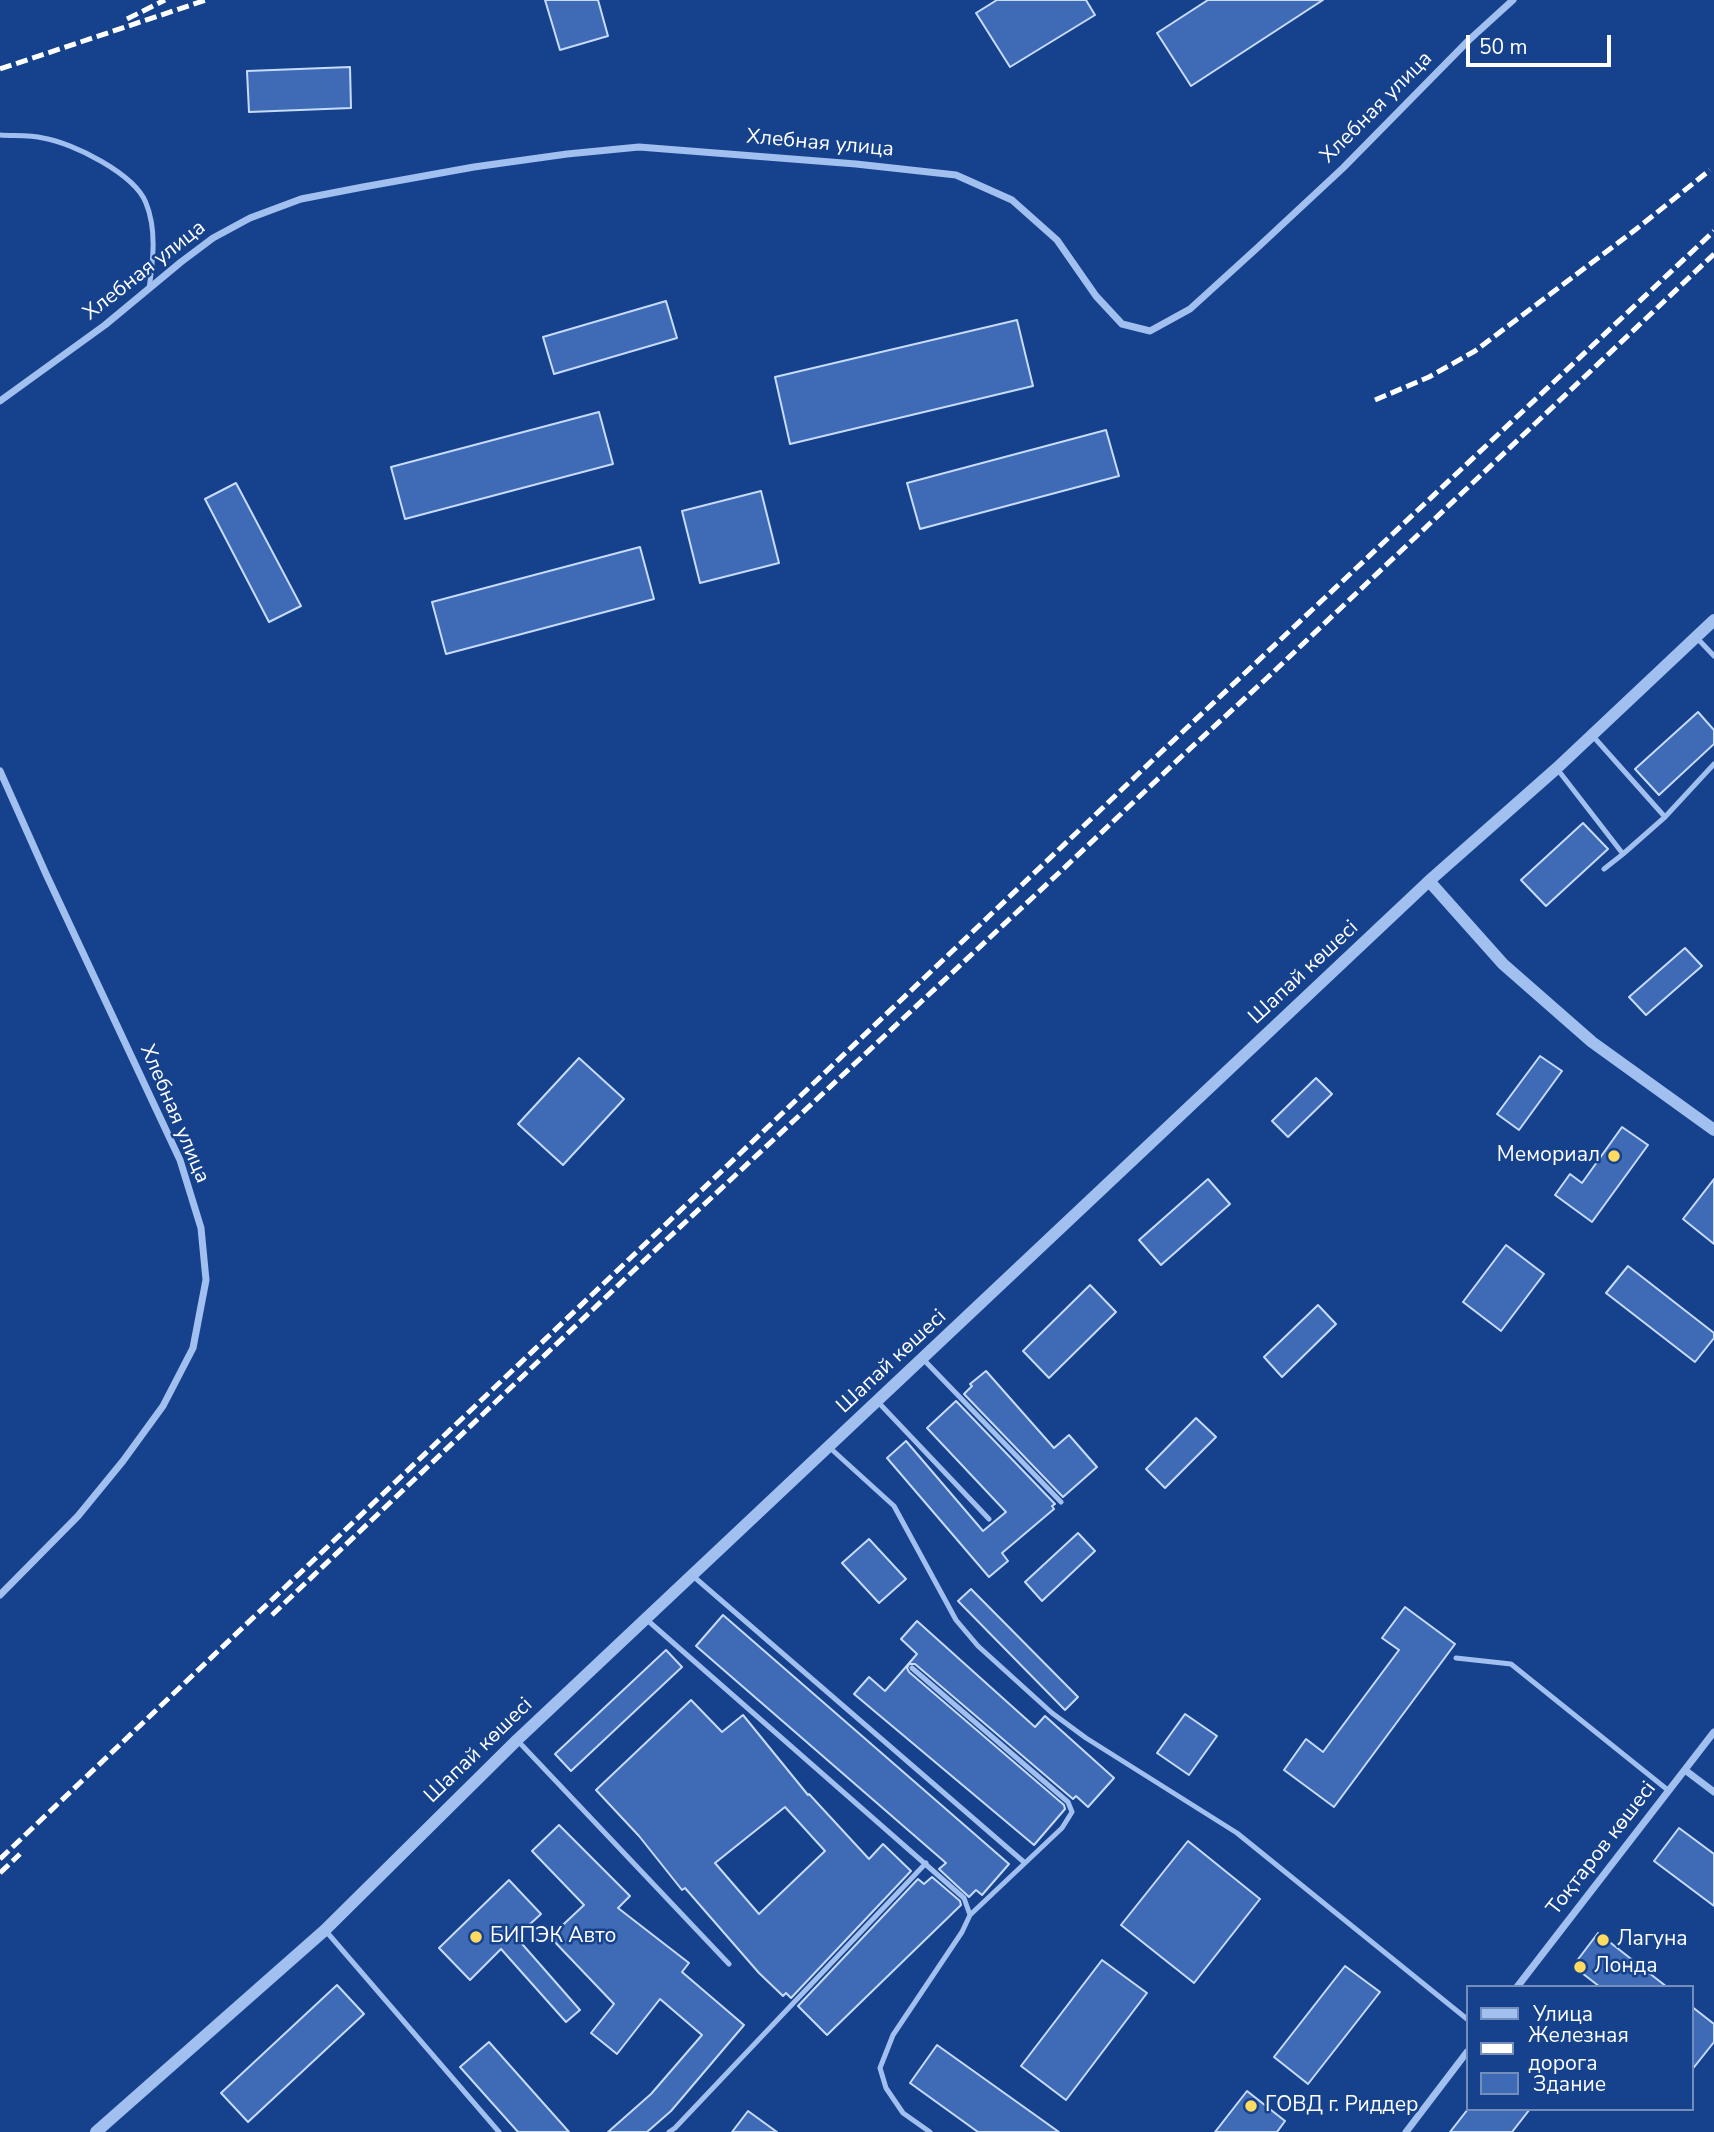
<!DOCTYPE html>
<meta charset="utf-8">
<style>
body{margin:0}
#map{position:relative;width:1714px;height:2132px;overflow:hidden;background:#16428d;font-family:"Nunito Sans",sans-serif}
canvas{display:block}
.legend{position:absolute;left:1466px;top:1985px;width:228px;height:126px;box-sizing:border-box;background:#16428d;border:2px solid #738ebb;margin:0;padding:9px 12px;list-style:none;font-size:21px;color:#fff}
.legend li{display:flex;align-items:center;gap:14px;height:35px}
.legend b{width:35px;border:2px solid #738ebb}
.scale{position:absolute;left:1466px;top:35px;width:145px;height:32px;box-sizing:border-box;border:4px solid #fff;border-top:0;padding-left:9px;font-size:21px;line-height:24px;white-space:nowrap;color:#fff;-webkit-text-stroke:5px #16428d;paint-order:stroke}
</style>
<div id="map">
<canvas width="1714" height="2132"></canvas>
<ul class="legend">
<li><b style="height:9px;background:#a1bfef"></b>Улица</li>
<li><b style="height:9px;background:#fff"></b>Железная дорога</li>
<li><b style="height:19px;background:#3f6bb6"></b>Здание</li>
</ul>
<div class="scale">50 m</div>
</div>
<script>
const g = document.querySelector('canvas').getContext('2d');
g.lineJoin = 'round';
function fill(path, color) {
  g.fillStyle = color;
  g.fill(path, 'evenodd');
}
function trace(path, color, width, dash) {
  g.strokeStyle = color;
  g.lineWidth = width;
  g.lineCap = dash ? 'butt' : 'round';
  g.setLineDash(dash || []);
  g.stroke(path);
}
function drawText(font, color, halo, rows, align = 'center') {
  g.font = font + ' "Nunito Sans",sans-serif';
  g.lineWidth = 5;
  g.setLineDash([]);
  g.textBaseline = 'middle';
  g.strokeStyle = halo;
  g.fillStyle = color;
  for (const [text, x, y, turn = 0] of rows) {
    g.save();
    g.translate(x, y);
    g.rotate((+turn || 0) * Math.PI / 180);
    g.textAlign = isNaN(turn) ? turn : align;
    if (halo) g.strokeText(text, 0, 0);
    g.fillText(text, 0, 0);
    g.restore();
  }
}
const building = new Path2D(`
 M 545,0 L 598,0 L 608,36 L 560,50 Z
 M 997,0 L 1086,0 L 1095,15 L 1010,67 L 976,13 Z
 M 1208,0 L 1323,0 L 1191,86 L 1157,33 Z
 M 350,67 L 351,108 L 249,112 L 247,71 Z
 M 666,301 L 677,338 L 554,374 L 543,337 Z
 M 1017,320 L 1033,386 L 790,444 L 775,377 Z
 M 599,412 L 613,464 L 405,519 L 391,467 Z
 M 1106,430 L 1119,476 L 920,529 L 907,483 Z
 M 236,483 L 301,606 L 269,622 L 205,499 Z
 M 761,491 L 779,563 L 700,583 L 682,511 Z
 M 640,547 L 654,599 L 446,654 L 432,602 Z
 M 1698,712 L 1714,730 L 1714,744 L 1659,795 L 1635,769 Z
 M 1583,823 L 1608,849 L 1546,906 L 1521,880 Z
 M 1685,948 L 1702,966 L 1646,1015 L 1629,997 Z
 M 1540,1056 L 1562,1071 L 1519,1130 L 1497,1114 Z
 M 579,1058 L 624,1099 L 563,1165 L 518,1124 Z
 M 1316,1078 L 1332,1094 L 1288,1137 L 1272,1121 Z
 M 1622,1127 L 1648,1145 L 1592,1222 L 1555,1195 L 1570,1174 L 1582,1183 Z
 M 1208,1179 L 1230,1204 L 1161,1265 L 1139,1240 Z
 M 1714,1179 L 1714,1244 L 1683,1219 Z
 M 1506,1245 L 1544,1274 L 1501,1331 L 1463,1302 Z
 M 1628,1266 L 1714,1333 L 1714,1338 L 1695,1362 L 1606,1293 Z
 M 1090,1285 L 1116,1312 L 1049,1378 L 1023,1351 Z
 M 1318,1305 L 1336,1324 L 1282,1377 L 1264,1357 Z
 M 986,1371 L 1054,1448 L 1069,1435 L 1097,1467 L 1063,1497 L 964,1394 L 972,1386 L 970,1384 Z
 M 956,1401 L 1055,1504 L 1052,1506 L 1054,1509 L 1002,1553 L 1008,1561 L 989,1577 L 887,1458 L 906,1441 L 983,1531 L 1006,1512 L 927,1428 Z
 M 1196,1418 L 1216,1437 L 1165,1488 L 1146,1469 Z
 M 1078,1533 L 1095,1551 L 1042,1601 L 1025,1582 Z
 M 869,1539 L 906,1579 L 879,1603 L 842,1563 Z
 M 971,1589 L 1078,1697 L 1065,1710 L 958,1601 Z
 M 1405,1607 L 1455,1644 L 1334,1807 L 1284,1770 L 1306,1739 L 1323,1752 L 1399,1650 L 1382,1638 Z
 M 723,1615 L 1009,1864 L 982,1895 L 976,1890 L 969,1897 L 939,1869 L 946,1863 L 696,1646 Z
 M 917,1621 L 1035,1727 L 1045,1716 L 1114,1778 L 1088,1807 L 1076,1796 L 1073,1799 L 915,1664 L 909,1664 L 907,1668 L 909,1672 L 1064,1805 L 1065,1809 L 1034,1845 L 854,1694 L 869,1677 L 885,1691 L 917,1654 L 901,1639 Z
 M 666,1650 L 682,1667 L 571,1771 L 555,1754 Z
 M 691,1700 L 722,1732 L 743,1715 L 808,1795 L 809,1794 L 869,1859 L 883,1844 L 911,1871 L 791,1998 L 786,1993 L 783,1996 L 759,1973 L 685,1888 L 682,1890 L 639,1836 L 596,1790 ZM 785,1807 L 825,1851 L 759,1914 L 715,1863 Z
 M 1185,1714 L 1217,1736 L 1189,1775 L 1157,1753 Z
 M 559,1825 L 630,1896 L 618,1908 L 689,1963 L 682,1972 L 744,2025 L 671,2111 L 647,2132 L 608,2132 L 651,2094 L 702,2035 L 660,1999 L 617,2054 L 591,2033 L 614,2004 L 550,1937 L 584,1905 L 532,1851 Z
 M 1679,1828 L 1714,1854 L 1714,1906 L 1654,1861 Z
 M 1188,1841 L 1260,1899 L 1194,1983 L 1121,1925 Z
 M 932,1877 L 960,1901 L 961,1905 L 827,2035 L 798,2006 L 918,1879 L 924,1884 Z
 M 509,1880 L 541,1914 L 516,1937 L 580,2010 L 566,2022 L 501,1949 L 470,1980 L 439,1948 Z
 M 1598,1933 L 1667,1987 L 1600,1987 L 1573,1966 Z
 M 1102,1960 L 1147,1993 L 1066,2100 L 1021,2066 Z
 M 1345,1966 L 1380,1992 L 1308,2084 L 1274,2057 Z
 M 337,1985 L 364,2014 L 248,2122 L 221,2093 Z
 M 1691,2006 L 1714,2024 L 1714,2042 L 1691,2071 Z
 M 489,2042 L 569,2132 L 518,2132 L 460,2067 Z
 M 937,2045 L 1059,2132 L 978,2132 L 910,2083 Z
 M 1247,2091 L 1285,2121 L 1277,2132 L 1215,2132 Z
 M 1468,2109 L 1530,2109 L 1512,2132 L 1450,2132 Z
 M 748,2111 L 777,2132 L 732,2132 Z`);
fill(building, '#3f6bb6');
trace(building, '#c7dbfb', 2);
trace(new Path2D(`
 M 0,135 C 14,136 30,135 43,138 C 73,143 135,174 146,203 C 157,230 153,261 149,289
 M 1696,637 L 1714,656
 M 1592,735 L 1665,817 L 1714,764
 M 1558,770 L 1623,854 L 1665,817
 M 1604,869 L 1623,854
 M 923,1359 L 1061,1502
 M 878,1402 L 989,1519
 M 829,1447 L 894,1506 L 956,1620 L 978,1646 L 1052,1713 L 1086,1738 L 1237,1833 L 1467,2019
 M 693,1576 L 1025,1863
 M 646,1619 L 964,1898 L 970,1915 L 962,1932 L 893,2035 L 880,2068 L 886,2088 L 903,2113 L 930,2132
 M 1456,1658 L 1511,1664 L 1669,1791
 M 912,1668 L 1068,1802 L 1072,1812 L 1062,1828 L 970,1915
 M 517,1740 L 729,1964
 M 325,1930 L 499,2132
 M 669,2132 L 675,2128 L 926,1863`), '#a1bfef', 5);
trace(new Path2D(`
 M 0,401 L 105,325 L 181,262 L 213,238 L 250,218 L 301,199 L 363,187 L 474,167 L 567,154 L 639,147 L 856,164 L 956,175 L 1012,200 L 1057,240 L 1096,296 L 1122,324 L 1150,331 L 1190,309 L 1256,249 L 1343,168 L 1469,40 L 1513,0
 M 0,771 L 46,874 L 180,1160 L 201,1228 L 206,1280 L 193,1348 L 163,1406 L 123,1461 L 78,1516 L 0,1595
 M 1685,1770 L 1714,1792
 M 1517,1987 L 1714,1732
 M 1406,2132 L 1467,2052`), '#a1bfef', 7);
trace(new Path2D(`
 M 1429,881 L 1503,964 L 1592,1042 L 1714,1130
 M 96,2132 L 325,1930 L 517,1740 L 1429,881 L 1557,768 L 1714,620`), '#a1bfef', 12);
trace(new Path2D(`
 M 127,19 L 165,0
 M 0,69 L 206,0
 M 1375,400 L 1429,377 L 1475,351 L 1635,230 L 1710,170
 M 272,1615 L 649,1256 L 1061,871 L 1182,756 L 1267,678 L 1714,254
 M 0,1859 L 1157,756 L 1714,231
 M 0,1873 L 20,1854`), '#fff', 5, [12, 5]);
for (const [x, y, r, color] of [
 [1614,1156,7,"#ffdc5f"],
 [476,1937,7,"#ffdc5f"],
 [1603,1940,7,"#ffdc5f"],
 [1580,1967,7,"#ffdc5f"],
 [1251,2106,7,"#ffdc5f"]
]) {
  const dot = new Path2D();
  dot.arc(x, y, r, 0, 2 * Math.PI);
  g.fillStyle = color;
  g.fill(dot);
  trace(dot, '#16428d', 2.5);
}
drawText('21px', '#fff', '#16428d', [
 ["Хлебная улица",1377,108,-45],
 ["Хлебная улица",820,144,5],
 ["Хлебная улица",145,271,-38],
 ["Шапай көшесі",1304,973,-43],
 ["Хлебная улица",174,1114,67],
 ["Шапай көшесі",892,1362,-43],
 ["Шапай көшесі",479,1751,-44],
 ["Тоқтаров көшесі",1602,1849,-52]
]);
drawText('21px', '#fff', '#16428d', [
 ["Мемориал",1600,1156,"right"],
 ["БИПЭК Авто",490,1937],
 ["Лагуна",1617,1940],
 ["Лонда",1594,1967],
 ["ГОВД г. Риддер",1265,2106]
], 'left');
</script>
